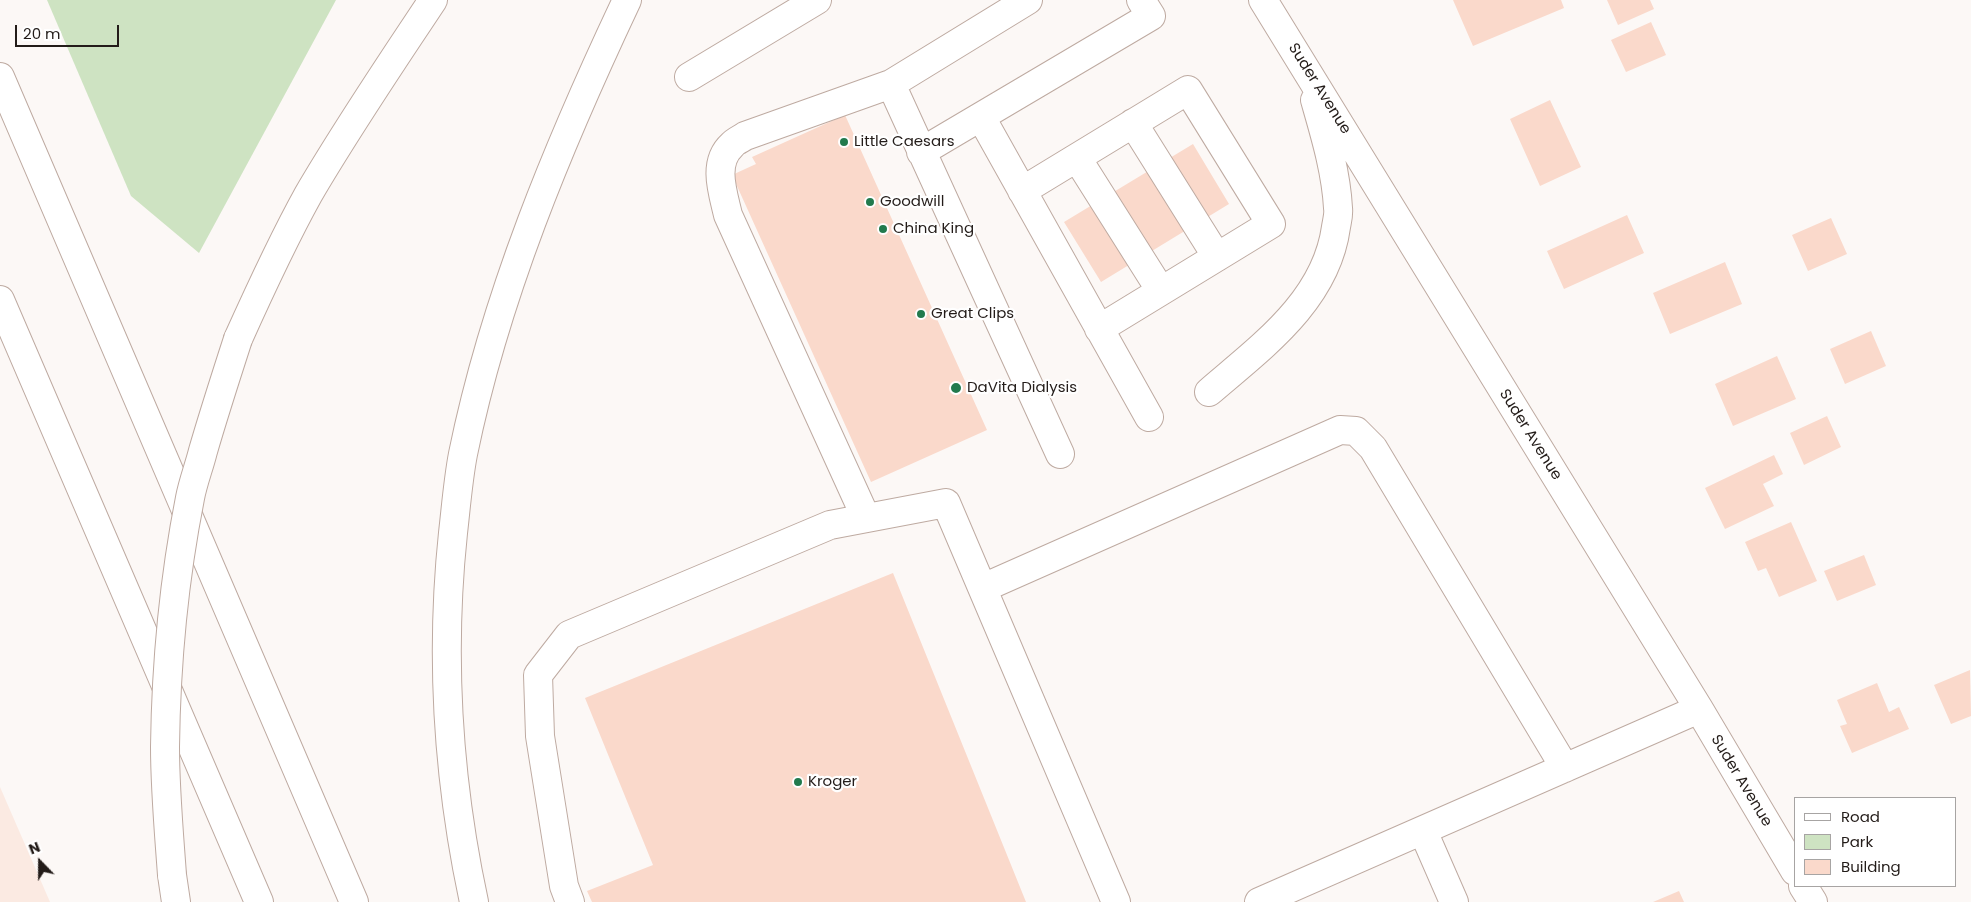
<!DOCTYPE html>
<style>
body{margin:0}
#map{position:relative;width:1971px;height:902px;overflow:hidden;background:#fcf8f6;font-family:Poppins,sans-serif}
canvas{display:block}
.legend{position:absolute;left:1794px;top:797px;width:162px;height:90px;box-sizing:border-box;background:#fff;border:1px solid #a7a4a3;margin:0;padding:6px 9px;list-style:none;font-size:15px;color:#231c19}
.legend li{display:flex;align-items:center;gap:10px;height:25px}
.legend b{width:25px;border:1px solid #a7a4a3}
.north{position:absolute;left:15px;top:837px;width:50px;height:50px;-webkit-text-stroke:4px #fff;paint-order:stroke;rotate:338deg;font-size:14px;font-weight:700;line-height:20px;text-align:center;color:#231c19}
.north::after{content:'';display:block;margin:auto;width:18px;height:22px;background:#231c19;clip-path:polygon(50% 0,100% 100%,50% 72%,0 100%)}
.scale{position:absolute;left:15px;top:25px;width:104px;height:22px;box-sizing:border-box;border:2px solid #231c19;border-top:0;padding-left:6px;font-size:15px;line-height:18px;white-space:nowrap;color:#231c19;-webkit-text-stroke:4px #fff;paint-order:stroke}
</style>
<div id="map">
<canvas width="1971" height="902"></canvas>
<ul class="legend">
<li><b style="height:6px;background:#fff"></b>Road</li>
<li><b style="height:14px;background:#cee3c2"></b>Park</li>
<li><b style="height:14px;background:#fad9cb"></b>Building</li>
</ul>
<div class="north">N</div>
<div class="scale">20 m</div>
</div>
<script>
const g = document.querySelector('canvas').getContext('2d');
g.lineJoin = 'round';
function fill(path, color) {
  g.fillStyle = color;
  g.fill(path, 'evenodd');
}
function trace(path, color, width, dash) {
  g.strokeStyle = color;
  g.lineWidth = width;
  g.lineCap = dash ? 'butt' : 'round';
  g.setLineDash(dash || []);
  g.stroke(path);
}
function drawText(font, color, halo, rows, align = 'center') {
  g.font = font + ' Poppins,sans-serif';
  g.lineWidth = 4.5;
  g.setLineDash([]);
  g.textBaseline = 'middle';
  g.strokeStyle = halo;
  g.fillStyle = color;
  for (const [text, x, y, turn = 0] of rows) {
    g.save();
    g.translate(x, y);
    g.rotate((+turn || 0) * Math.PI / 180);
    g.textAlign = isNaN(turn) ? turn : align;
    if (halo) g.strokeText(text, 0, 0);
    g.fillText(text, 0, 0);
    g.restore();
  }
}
fill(new Path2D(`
 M 0,787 L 50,902 L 0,902 Z`), '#fbeae2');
fill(new Path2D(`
 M 47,0 L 336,0 L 199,253 L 131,196 Z`), '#cee3c2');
fill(new Path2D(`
 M 1453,0 L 1561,0 L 1564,8 L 1473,46 Z
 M 1607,0 L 1650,0 L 1654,9 L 1618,25 Z
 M 1651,22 L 1666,55 L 1626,72 L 1611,40 Z
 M 1550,100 L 1581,167 L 1540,186 L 1510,119 Z
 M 845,115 L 987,430 L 871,482 L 732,175 L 756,164 L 752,157 Z
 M 1193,144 L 1229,204 L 1101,282 L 1064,222 Z
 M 1627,215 L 1644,253 L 1564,289 L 1547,251 Z
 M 1831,218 L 1847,254 L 1808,271 L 1792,235 Z
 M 1725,262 L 1742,304 L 1670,334 L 1653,293 Z
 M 1871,331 L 1886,366 L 1845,384 L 1830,349 Z
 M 1777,356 L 1796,399 L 1733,426 L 1715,384 Z
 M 1827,416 L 1841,447 L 1804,465 L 1790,433 Z
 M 1774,455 L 1783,474 L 1763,484 L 1774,506 L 1725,529 L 1705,488 Z
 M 1791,522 L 1817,581 L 1779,597 L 1766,568 L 1758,571 L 1745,542 Z
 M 1864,555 L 1876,585 L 1837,601 L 1824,571 Z
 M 893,573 L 1026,902 L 592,902 L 587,891 L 653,865 L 585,698 Z
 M 1970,670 L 1971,716 L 1951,724 L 1934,685 Z
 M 1877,683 L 1889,712 L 1899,707 L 1909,729 L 1852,753 L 1840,726 L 1847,724 L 1837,700 Z
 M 1679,891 L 1684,902 L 1653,902 Z`), '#fad9cb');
const minor = new Path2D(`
 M 1263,0 L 1699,709 L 1795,871
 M 689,77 L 817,0
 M 891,84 L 1060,454
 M 981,117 L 1149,417
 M 1133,123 L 1217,257
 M 921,152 L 1151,16 L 1141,0
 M 1077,158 L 1161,291
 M 1022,191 L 1188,90 L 1271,224 L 1099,329
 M 1209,392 C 1261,347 1326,301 1336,227 C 1337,221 1339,214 1338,208 C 1336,171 1325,135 1315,100
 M 866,518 L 728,215 C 723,193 712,163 732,145 C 735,141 741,139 745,136 L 891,84 L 1028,0
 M 983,588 L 1340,430 L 1356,431 L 1373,448 L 1565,768
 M 1423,831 L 1454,902
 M 1803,886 L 1813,902
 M 570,902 L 564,886 L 540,736 L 538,675 L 569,635 L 830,525 L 946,503 L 1116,902
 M 1259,902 L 1699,709`);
const highway = new Path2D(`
 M 0,77 L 354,902
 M 0,300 L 259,902
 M 238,339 C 260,290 282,242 308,195 C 347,128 390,65 433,0
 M 172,875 L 176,902
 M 474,902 C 448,781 440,656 453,533 C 456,507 458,480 463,454 C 495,297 559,144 627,0`);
trace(minor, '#beaaa1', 30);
trace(highway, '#beaaa1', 30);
trace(minor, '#fff', 28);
trace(highway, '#fff', 28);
const highwayBridge = new Path2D(`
 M 172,875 C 169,833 165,790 165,747 C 166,664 174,579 190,498 C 193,482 199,467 203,451 C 214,413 226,376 238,339`);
trace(highwayBridge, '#beaaa1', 30, []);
trace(highwayBridge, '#fff', 28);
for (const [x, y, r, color] of [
 [844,142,5,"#227a4d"],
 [870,202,5,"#227a4d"],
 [883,229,5,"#227a4d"],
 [921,314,5,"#227a4d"],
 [956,388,6,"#227a4d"],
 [798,782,5,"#227a4d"]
]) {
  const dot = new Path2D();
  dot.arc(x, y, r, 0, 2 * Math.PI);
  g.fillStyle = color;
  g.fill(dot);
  trace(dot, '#fff', 2);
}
drawText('15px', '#231c19', '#fff', [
 ["Suder Avenue",1319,89,58],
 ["Suder Avenue",1530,435,58],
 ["Suder Avenue",1741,781,59]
]);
drawText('15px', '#231c19', '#fff', [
 ["Little Caesars",854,142],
 ["Goodwill",880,202],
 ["China King",893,229],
 ["Great Clips",931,314],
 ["DaVita Dialysis",967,388],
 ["Kroger",808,782]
], 'left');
</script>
